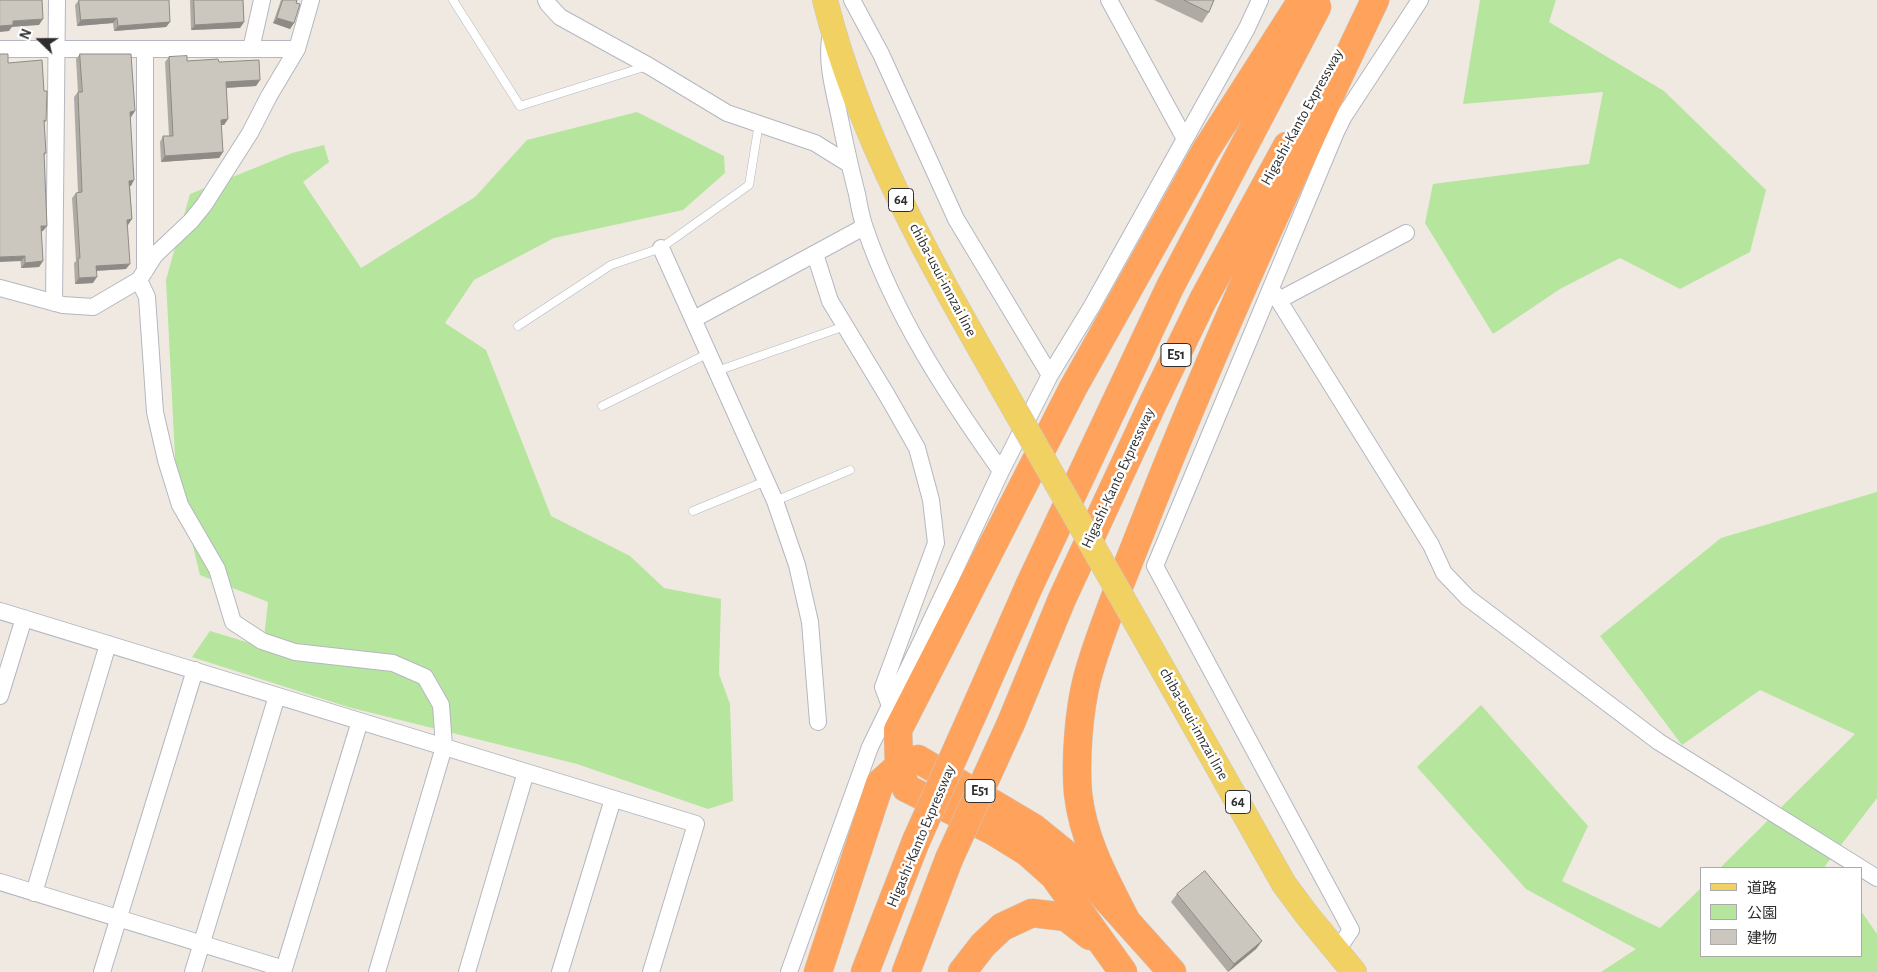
<!DOCTYPE html>
<meta charset="utf-8">
<style>
body{margin:0}
#map{position:relative;width:1877px;height:972px;overflow:hidden;background:#efe9e1;font-family:"Alegreya Sans","Noto Sans JP",sans-serif}
canvas{display:block}
.legend{position:absolute;left:1700px;top:867px;width:162px;height:90px;box-sizing:border-box;background:#fff;border:1px solid #ababab;margin:0;padding:6px 9px;list-style:none;font-size:15px;color:#2e2e2e}
.legend li{display:flex;align-items:center;gap:10px;height:25px}
.legend b{width:25px;border:1px solid #ababab}
.north{position:absolute;left:15px;top:15px;width:50px;height:50px;-webkit-text-stroke:4px #fff;paint-order:stroke;rotate:292deg;font-size:14px;font-weight:700;line-height:20px;text-align:center;color:#2e2e2e}
.north::after{content:'';display:block;margin:auto;width:18px;height:22px;background:#2e2e2e;clip-path:polygon(50% 0,100% 100%,50% 72%,0 100%)}
</style>
<div id="map">
<canvas width="1877" height="972"></canvas>
<ul class="legend">
<li><b style="height:6px;background:#f2d163"></b>道路</li>
<li><b style="height:14px;background:#b6e59e"></b>公園</li>
<li><b style="height:14px;background:#cbc7bf"></b>建物</li>
</ul>
<div class="north">N</div>
</div>
<script>
const g = document.querySelector('canvas').getContext('2d');
g.lineJoin = 'round';
function fill(path, color) {
  g.fillStyle = color;
  g.fill(path, 'evenodd');
}
function trace(path, color, width, dash) {
  g.strokeStyle = color;
  g.lineWidth = width;
  g.lineCap = dash ? 'butt' : 'round';
  g.setLineDash(dash || []);
  g.stroke(path);
}
function drawText(font, color, halo, rows, align = 'center') {
  g.font = font + ' "Alegreya Sans",sans-serif';
  g.lineWidth = 5;
  g.setLineDash([]);
  g.textBaseline = 'middle';
  g.strokeStyle = halo;
  g.fillStyle = color;
  for (const [text, x, y, turn = 0] of rows) {
    g.save();
    g.translate(x, y);
    g.rotate((+turn || 0) * Math.PI / 180);
    g.textAlign = isNaN(turn) ? turn : align;
    if (halo) g.strokeText(text, 0, 0);
    g.fillText(text, 0, 0);
    g.restore();
  }
}
fill(new Path2D(`
 M 1480,0 L 1556,0 L 1549,22 L 1664,91 L 1766,190 L 1750,252 L 1680,289 L 1620,258 L 1560,289 L 1493,334 L 1425,223 L 1433,184 L 1589,164 L 1603,92 L 1463,104 Z
 M 637,112 L 724,156 L 725,173 L 683,210 L 554,238 L 474,280 L 445,323 L 486,350 L 551,516 L 630,556 L 664,588 L 721,599 L 719,674 L 730,704 L 733,801 L 708,809 L 577,764 L 348,707 L 192,657 L 210,631 L 263,647 L 268,602 L 200,575 L 176,477 L 166,280 L 190,194 L 292,153 L 324,145 L 329,162 L 303,182 L 361,268 L 475,197 L 527,140 Z
 M 1877,492 L 1877,798 L 1825,866 L 1827,868 L 1720,868 L 1855,734 L 1760,690 L 1682,745 L 1600,636 L 1721,538 Z
 M 1481,705 L 1588,826 L 1562,881 L 1660,928 L 1701,888 L 1701,956 L 1861,956 L 1861,911 L 1877,934 L 1877,972 L 1601,972 L 1636,949 L 1526,889 L 1417,767 Z`), '#b6e59e');
const service = new Path2D(`
 M 453,0 L 520,106 L 647,66
 M 518,326 L 611,265 L 661,248 L 749,185 L 759,123
 M 717,371 L 845,326
 M 602,406 L 709,353
 M 775,501 L 850,470
 M 693,511 L 766,481`);
const minor = new Path2D(`
 M 546,0 L 548,4 L 560,17 L 649,66 L 727,113 L 815,143 L 849,164
 M 852,0 L 881,54 L 956,219 L 1050,375
 M 1109,0 L 1185,139
 M 830,39 C 826,67 836,97 841,124 C 846,148 851,171 857,194 C 859,205 861,217 865,228 C 895,316 947,395 1001,471
 M 0,49 L 297,49
 M 251,49 L 262,0
 M 661,248 L 775,501 L 797,565 L 810,622 L 818,722
 M 815,254 L 830,301 L 888,397 L 917,448 L 931,500 L 936,543 L 883,687 L 890,706
 M 145,271 L 145,49
 M 139,280 L 147,297 L 155,412 L 166,460 L 180,505 L 217,569 L 233,622 L 262,641 L 295,652 L 393,663 L 425,677 L 441,705 L 444,747 L 377,972
 M 0,288 L 63,305 L 93,307 L 139,280 L 155,255 L 191,221 L 204,205 L 250,133 L 269,96 L 297,49 L 311,0
 M 1271,288 L 1431,545 L 1444,573 L 1468,598 L 1659,742 L 1877,878
 M 1279,300 L 1406,233
 M 54,303 L 57,0
 M 694,319 L 864,227
 M 0,611 L 696,824 L 651,972
 M 0,696 L 24,618
 M 0,882 L 284,969
 M 34,893 L 108,644
 M 1336,952 L 1351,930 L 1155,566 L 1336,132 L 1344,116 L 1420,0
 M 102,972 L 195,670
 M 193,972 L 277,696
 M 283,972 L 360,721
 M 467,972 L 526,772
 M 560,972 L 613,799
 M 789,972 L 870,747 L 922,640 L 1001,471 L 1050,375 L 1092,306 L 1185,139 L 1247,28 L 1260,0`);
const primary = new Path2D(`
 M 825,0 C 860,140 932,265 1003,389
 M 1136,622 L 1284,884 L 1307,915 L 1354,972`);
const motorway = new Path2D(`
 M 975,709 L 1030,584 L 1170,287 L 1317,7
 M 1011,723 L 1062,599 L 1153,403 L 1203,300 L 1287,146
 M 1127,922 C 1106,881 1083,840 1078,793 C 1075,760 1079,710 1087,679 C 1095,648 1107,619 1118,589 C 1132,554 1146,518 1160,483 C 1226,319 1299,159 1375,0
 M 818,972 L 880,783 L 899,766 L 918,759 L 1034,828 L 1066,854 L 1172,972
 M 865,972 L 916,841
 M 906,972 L 949,859
 M 962,972 L 983,945 L 1002,927 L 1032,913 L 1066,917 L 1090,936
 M 1123,972 L 1054,876 L 1027,852 L 993,831 L 906,788 L 899,766 L 898,730 L 1073,388 L 1206,150 L 1302,0`);
trace(service, '#b4b7c1', 9);
trace(minor, '#b4b7c1', 18);
trace(primary, '#c9c9c9', 26);
trace(motorway, '#c9c9c9', 29);
trace(service, '#fff', 8);
trace(minor, '#fff', 16);
trace(primary, '#f2d163', 25);
trace(motorway, '#ffa35c', 28);
const primaryBridge = new Path2D(`
 M 1003,389 L 1136,622`);
const motorwayBridge = new Path2D(`
 M 916,841 L 975,709
 M 949,859 L 1011,723`);
trace(primaryBridge, '#c9c9c9', 26, []);
trace(motorwayBridge, '#c9c9c9', 29, []);
trace(primaryBridge, '#f2d163', 25);
trace(motorwayBridge, '#ffa35c', 28);
fill(new Path2D(`
 M 79,0 L 170,22 L 166,27 L 114,31 L 113,23 L 77,26 L 75,5 Z
 M 190,0 L 243,0 L 244,22 L 240,28 L 191,30 Z
 M 281,0 L 297,0 L 294,23 L 290,29 L 273,23 Z
 M 1154,0 L 1214,0 L 1209,12 L 1202,23 Z
 M 80,54 L 135,111 L 131,117 L 130,117 L 131,186 L 130,186 L 132,219 L 127,225 L 126,269 L 96,271 L 93,283 L 75,284 L 74,263 L 76,261 L 72,198 L 76,193 L 78,193 L 74,97 L 78,92 L 76,59 Z
 M 169,57 L 187,61 L 219,62 L 260,80 L 256,86 L 226,88 L 228,119 L 224,125 L 221,125 L 223,152 L 219,158 L 161,162 L 160,142 L 163,136 L 169,136 L 165,62 Z
 M 8,63 L 46,121 L 44,123 L 46,153 L 44,156 L 43,231 L 41,231 L 43,261 L 39,267 L 21,268 Z
 M 1177,894 L 1262,941 L 1256,949 L 1228,972 L 1171,902 Z`), '#afaba4');
fill(new Path2D(`
 M 117,18 L 113,23 L 77,26 L 81,20 Z
 M 277,18 L 294,23 L 290,29 L 273,23 Z
 M 43,19 L 39,25 L 12,27 L 9,31 L 0,32 L 0,26 L 13,21 Z
 M 170,22 L 166,27 L 114,31 L 118,26 Z
 M 244,22 L 240,28 L 191,30 L 195,25 Z
 M 260,80 L 256,86 L 222,88 L 226,82 Z
 M 135,111 L 131,117 L 126,117 L 130,112 Z
 M 228,119 L 224,125 L 217,125 L 221,120 Z
 M 223,152 L 219,158 L 161,162 L 165,156 Z
 M 134,180 L 131,186 L 125,186 L 129,181 Z
 M 132,219 L 128,225 L 123,225 L 127,220 Z
 M 41,226 L 47,226 L 43,231 L 37,232 Z
 M 25,256 L 21,261 L 0,262 L 0,257 Z
 M 43,261 L 39,267 L 21,268 L 25,263 Z
 M 130,264 L 126,269 L 92,271 L 96,266 Z
 M 97,277 L 93,283 L 75,284 L 79,278 Z
 M 1262,941 L 1256,949 L 1228,972 L 1234,964 Z`), '#8e8b86');
const building = new Path2D(`
 M 0,0 L 42,0 L 43,19 L 13,21 L 13,25 L 0,26 Z
 M 79,0 L 169,0 L 170,22 L 118,26 L 117,18 L 81,20 Z
 M 194,0 L 243,0 L 244,22 L 195,25 Z
 M 283,0 L 297,0 L 296,3 L 300,4 L 294,23 L 277,18 Z
 M 1184,0 L 1214,0 L 1209,12 Z
 M 0,54 L 8,54 L 8,63 L 42,60 L 44,91 L 47,91 L 46,121 L 44,120 L 46,153 L 44,153 L 47,226 L 41,226 L 43,261 L 25,263 L 25,256 L 0,257 Z
 M 80,54 L 131,54 L 135,111 L 130,112 L 134,180 L 129,181 L 132,219 L 127,220 L 130,264 L 96,266 L 97,277 L 79,278 L 78,258 L 80,258 L 76,193 L 82,192 L 78,92 L 82,92 Z
 M 187,56 L 187,61 L 218,59 L 219,62 L 259,60 L 260,80 L 226,82 L 228,119 L 221,120 L 223,152 L 165,156 L 163,136 L 173,136 L 169,57 Z
 M 1205,871 L 1262,941 L 1234,964 L 1177,894 Z`);
fill(building, '#cbc7bf');
trace(building, '#8e8b86', 1);
for (const [x, y, w] of [
 [901,200,25],
 [1176,355,30],
 [980,791,30],
 [1238,802,25]
]) {
  const box = new Path2D();
  box.roundRect(x - w / 2, y - 11.5, w, 23, 4);
  g.fillStyle = '#fff';
  g.fill(box);
  trace(box, '#2e2e2e', 1);
}
drawText('bold 14px', '#2e2e2e', null, [
 ["64",901,200],
 ["E51",1176,355],
 ["E51",980,791],
 ["64",1238,802]
]);
drawText('15px', '#2e2e2e', '#fff', [
 ["Higashi-Kanto Expressway",1302,117,-61],
 ["chiba-usui-innzai line",943,280,62],
 ["Higashi-Kanto Expressway",1118,478,-65],
 ["chiba-usui-innzai line",1194,724,61],
 ["Higashi-Kanto Expressway",921,836,-67]
]);
</script>
